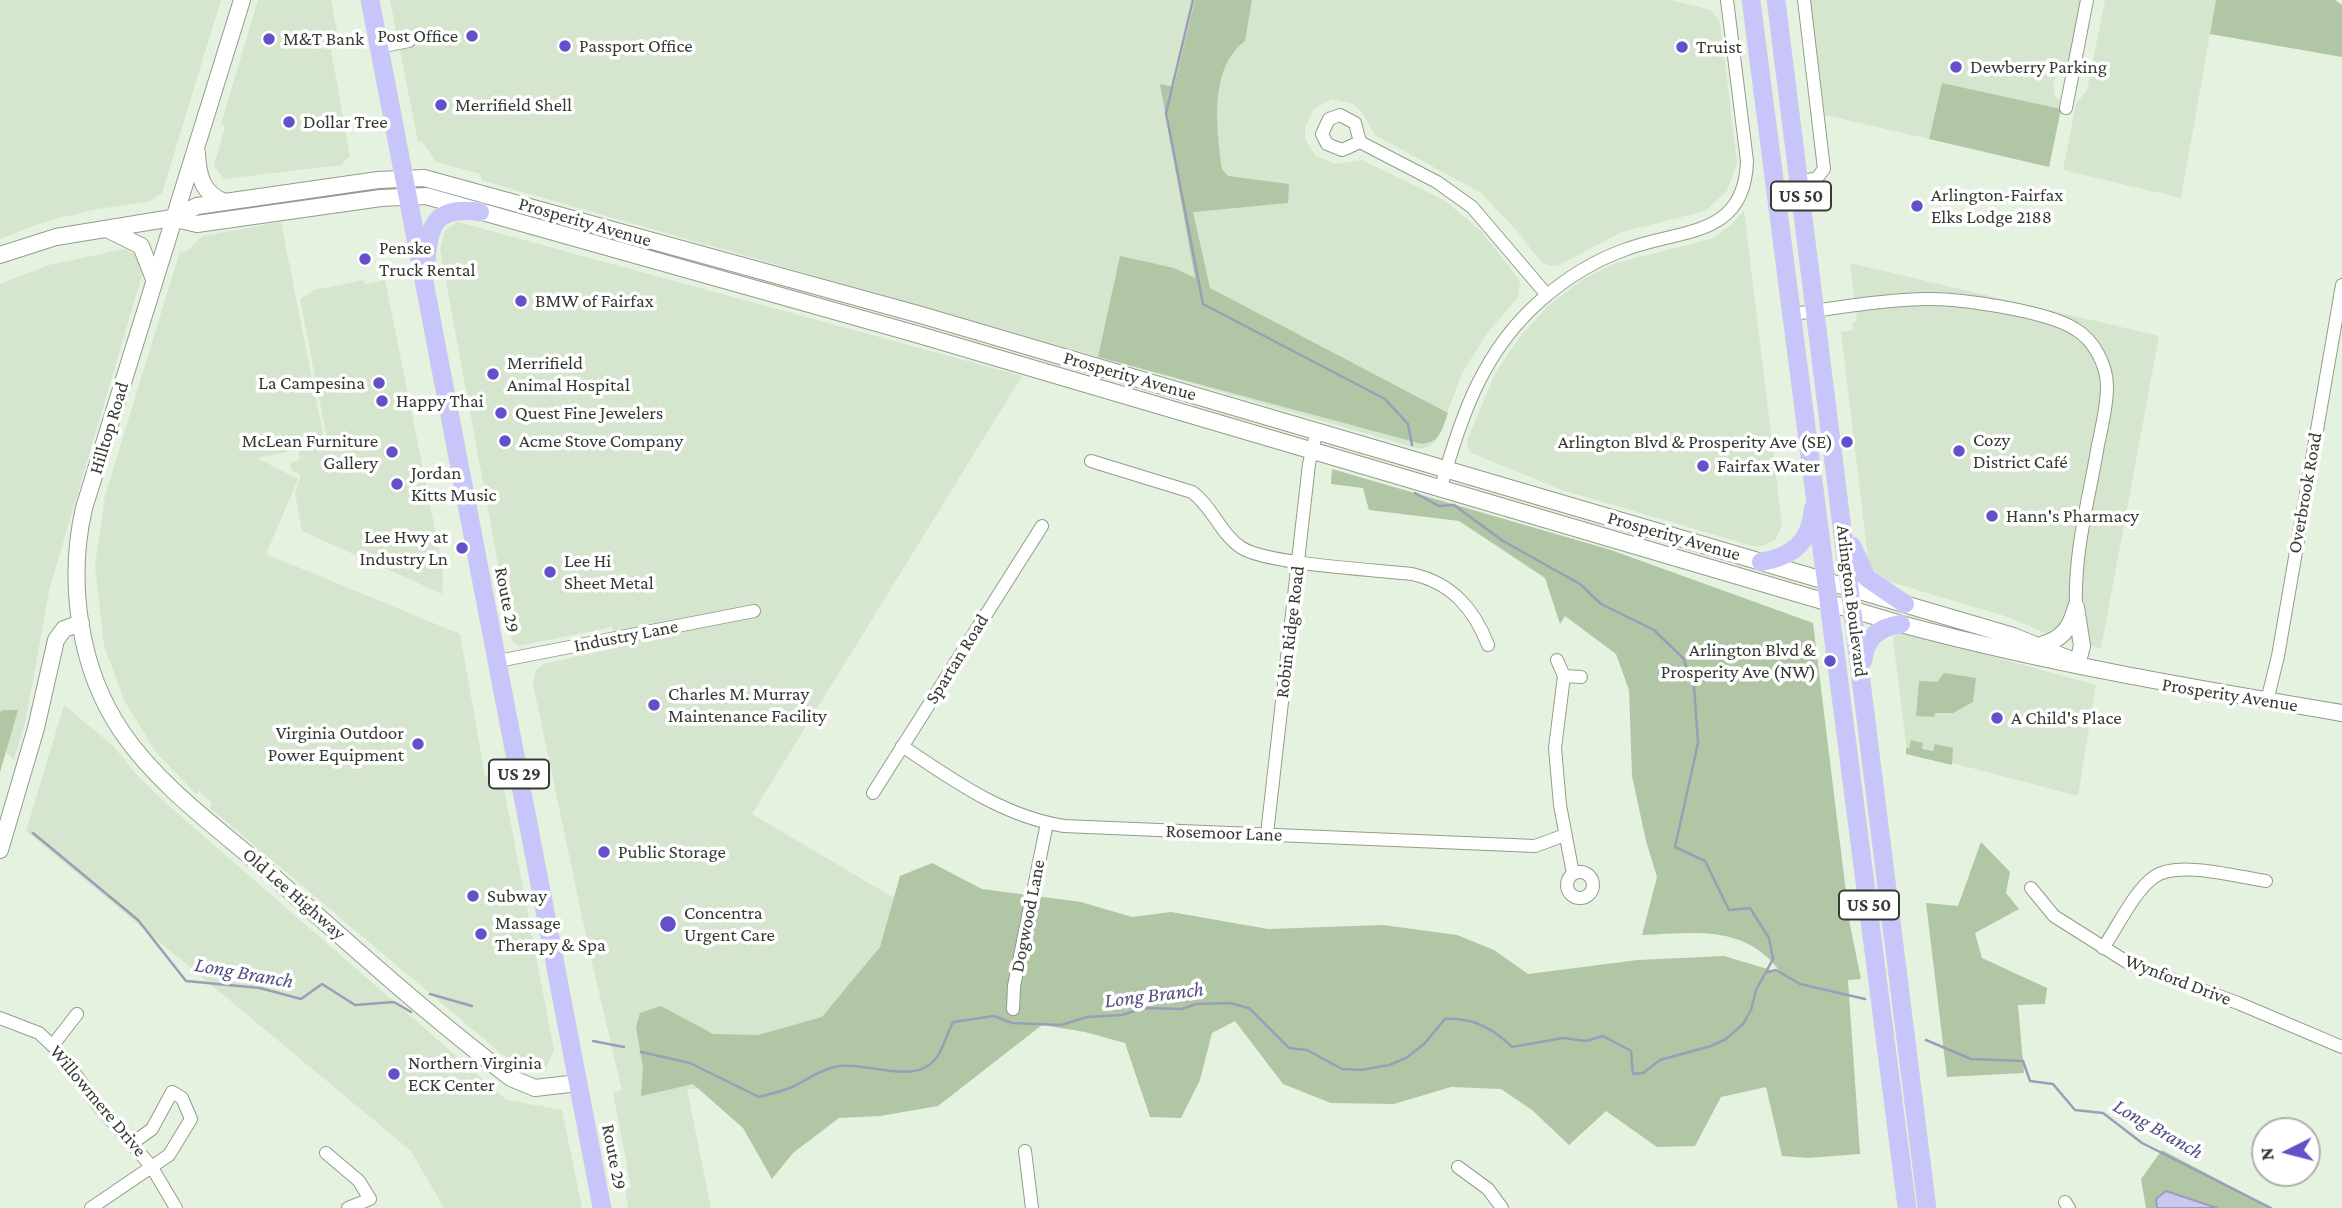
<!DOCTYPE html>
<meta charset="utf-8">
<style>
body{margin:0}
#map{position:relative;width:2342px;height:1208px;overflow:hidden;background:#e6f2e0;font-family:"Crimson Pro",serif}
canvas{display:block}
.north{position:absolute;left:2251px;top:1117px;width:70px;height:70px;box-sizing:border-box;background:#fff;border:2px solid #afb0ad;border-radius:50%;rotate:264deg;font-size:19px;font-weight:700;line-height:28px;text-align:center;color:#363a33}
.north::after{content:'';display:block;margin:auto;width:24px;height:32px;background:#6451ca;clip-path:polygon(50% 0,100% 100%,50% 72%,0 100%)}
</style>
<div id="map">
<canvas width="2342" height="1208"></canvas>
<div class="north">N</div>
</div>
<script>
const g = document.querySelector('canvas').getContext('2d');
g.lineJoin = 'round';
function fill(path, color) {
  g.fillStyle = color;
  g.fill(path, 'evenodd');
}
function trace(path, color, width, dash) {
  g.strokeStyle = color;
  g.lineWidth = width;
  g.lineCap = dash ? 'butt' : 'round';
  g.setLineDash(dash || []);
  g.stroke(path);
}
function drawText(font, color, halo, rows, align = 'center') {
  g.font = font + ' "Crimson Pro",serif';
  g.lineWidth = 7;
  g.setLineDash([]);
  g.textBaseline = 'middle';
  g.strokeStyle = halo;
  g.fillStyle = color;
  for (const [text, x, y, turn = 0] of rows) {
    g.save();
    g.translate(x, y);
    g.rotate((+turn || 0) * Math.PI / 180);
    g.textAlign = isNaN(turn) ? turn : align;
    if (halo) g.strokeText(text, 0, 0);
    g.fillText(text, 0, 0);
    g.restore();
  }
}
fill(new Path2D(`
 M 0,0 L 221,0 L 162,193 L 150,201 L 92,210 L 44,222 L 0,239 Z
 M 258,0 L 331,0 L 339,42 L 329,39 L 350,156 L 341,165 L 224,179 L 214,166 L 225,126 L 221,124 Z
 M 390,0 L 1213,0 L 1172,91 L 1240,0 L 1671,0 L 1711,10 L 1720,22 L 1737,163 L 1727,191 L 1705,211 L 1622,232 L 1559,265 L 1550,266 L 1541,262 L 1517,231 L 1481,193 L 1375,135 L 1361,111 L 1353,104 L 1332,99 L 1314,109 L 1305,128 L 1305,139 L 1316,156 L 1336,164 L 1362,160 L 1444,200 L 1482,232 L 1520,281 L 1518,297 L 1489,331 L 1463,371 L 1437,439 L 1431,446 L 1420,449 L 481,180 L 481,174 L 436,162 L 422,141 L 418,142 Z
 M 1810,0 L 2082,0 L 2068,70 L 2057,75 L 2053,84 L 2055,96 L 2062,103 L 2061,109 L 1942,83 L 1929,139 L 1825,115 Z
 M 2105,0 L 2216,0 L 2181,198 L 2063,170 L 2076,104 L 2087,90 Z
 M 1744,210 L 1782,525 L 1776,539 L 1763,546 L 1753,546 L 1562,490 L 1469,452 L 1467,440 L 1495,374 L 1519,338 L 1548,306 L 1585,278 L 1616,263 L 1711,239 L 1731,225 Z
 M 281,222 L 325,444 L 328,444 L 300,299 L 315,290 L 364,280 L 365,284 L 385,280 L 443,569 L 442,594 L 302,531 L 295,493 L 301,475 L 292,471 L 290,463 L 300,460 L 298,450 L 257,458 L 298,479 L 266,554 L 460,634 L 485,776 L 501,773 L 554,1050 L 545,1071 L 522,1071 L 210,808 L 212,803 L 199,791 L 197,795 L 156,752 L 125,702 L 104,646 L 95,566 L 105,496 L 180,251 L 186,252 L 202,236 Z
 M 458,222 L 1022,376 L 752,814 L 906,905 L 790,1085 L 687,1089 L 711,1208 L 628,1208 L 625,1189 L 631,1187 L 613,1093 L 622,1090 L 589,950 L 533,684 L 536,670 L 544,664 L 616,648 L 612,627 L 518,646 L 512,640 L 440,249 L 445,230 Z
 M 124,249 L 139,256 L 143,272 L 50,587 L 26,718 L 14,760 L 0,747 L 0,284 L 49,265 Z
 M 1850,263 L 2159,336 L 2101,649 L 2048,634 L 2005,616 L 1890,582 L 1872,569 L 1868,558 L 1841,332 L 1853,330 L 1853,323 L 1857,321 Z
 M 1900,631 L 2096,685 L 2078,796 L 1907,751 L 1893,638 Z
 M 64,705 L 112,745 L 137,775 L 169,806 L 507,1100 L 562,1110 L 582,1208 L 444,1208 L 411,1151 L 26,831 Z`), '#d5e5ce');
fill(new Path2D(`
 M 1195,0 L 1252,0 L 1245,41 C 1208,69 1217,129 1222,169 L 1228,176 L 1289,184 L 1288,203 L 1193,212 L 1210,288 L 1448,413 C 1442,429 1441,442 1422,444 L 1098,357 L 1120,256 L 1174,268 L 1195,278 L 1160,84 L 1174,87 Z
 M 2216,0 L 2335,0 L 2342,5 L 2342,57 L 2210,34 Z
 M 1942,83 L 2061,109 L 2049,167 L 1929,139 Z
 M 1332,469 L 1611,550 L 1813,623 L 1850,925 L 1861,979 L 1848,980 L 1860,1154 L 1808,1158 L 1782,1156 L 1766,1087 L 1721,1097 L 1695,1146 L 1657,1147 L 1606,1111 L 1569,1145 L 1532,1110 L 1501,1089 L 1451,1087 L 1394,1104 L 1331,1103 L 1283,1084 L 1235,1021 L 1212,1033 L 1200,1080 L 1181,1118 L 1150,1117 L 1125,1043 L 1085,1032 L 1042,1025 L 938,1106 L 880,1116 L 839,1118 L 793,1153 L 772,1179 L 743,1128 L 693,1084 L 641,1096 L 643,1068 L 636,1027 L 640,1013 L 661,1006 L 713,1034 L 758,1035 L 822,1017 L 880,947 L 900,876 L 932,863 L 982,889 L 1081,902 L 1132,917 L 1171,912 L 1268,929 L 1383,925 L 1457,935 L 1494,950 L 1528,974 L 1638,960 L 1724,956 L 1781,973 C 1746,924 1696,933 1642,935 L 1657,877 L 1646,841 L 1632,776 L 1629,690 L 1616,654 L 1565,616 L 1560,624 L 1545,578 L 1459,521 L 1369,510 L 1363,488 L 1331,484 Z
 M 1944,673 L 1976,678 L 1973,702 L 1953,713 L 1935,713 L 1934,717 L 1916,716 L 1919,681 L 1937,682 Z
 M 3,710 L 18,710 L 0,772 L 0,712 Z
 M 1911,740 L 1923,743 L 1922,749 L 1933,751 L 1935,744 L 1953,748 L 1952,765 L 1906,754 L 1906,748 L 1909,748 Z
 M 1981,842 L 2010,872 L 2006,893 L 2019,909 L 1975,933 L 1982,958 L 2047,988 L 2045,1004 L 2018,1005 L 2024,1073 L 1947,1077 L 1926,903 L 1958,906 Z
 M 2162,1150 L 2272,1208 L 2146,1208 L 2141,1179 Z`), '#b0c6a5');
const water = new Path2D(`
 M 2166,1191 L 2217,1208 L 2157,1208 L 2156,1199 Z`);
fill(water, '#c8c8f0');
trace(water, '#9c9db7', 2);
trace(new Path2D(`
 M 1193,0 L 1166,113 L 1203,304 L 1385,399 L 1408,424 L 1412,445
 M 33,833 L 138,920 L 186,981 L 260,988 L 301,999 L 322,984 L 355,1005 L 394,1002 L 411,1012
 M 1768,972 L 1776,970 L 1800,984 L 1865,999
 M 430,994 L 472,1006
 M 1926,1040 L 1971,1059 L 2023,1061 L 2030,1081 L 2053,1084 L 2075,1110 L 2103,1113 L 2142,1143 L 2271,1208
 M 593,1041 L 624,1047
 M 641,1052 L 690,1063 L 759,1097 C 769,1094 780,1092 790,1088 C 806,1081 817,1071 834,1067 C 867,1059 920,1091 940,1052 C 945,1042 948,1032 953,1022 L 994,1016 L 1012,1023 L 1061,1025 L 1087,1017 L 1122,1015 L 1143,1008 L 1182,1009 L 1196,1004 L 1230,1003 L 1249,1008 L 1289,1048 L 1307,1050 L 1342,1069 L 1361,1070 L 1389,1065 L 1406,1058 L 1424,1044 L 1445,1019 C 1471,1017 1494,1029 1512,1047 L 1563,1038 L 1586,1041 L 1603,1036 L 1631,1051 L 1633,1074 L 1643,1073 L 1660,1060 L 1711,1046 L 1726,1039 L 1743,1024 L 1751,1010 L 1756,990 L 1773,959 L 1769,938 L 1750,908 L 1729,910 L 1705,861 L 1675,847 L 1698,743 L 1694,686 L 1683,658 L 1654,630 L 1601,604 L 1580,584 L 1503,541 L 1454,505 L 1439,506 L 1415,493`), '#9c9db7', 2.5);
const street = new Path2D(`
 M 379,47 L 409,41
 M 2066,108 L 2087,0
 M 1340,115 L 1355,123 L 1360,142 L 1342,150 L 1327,144 L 1322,134 L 1329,119 Z
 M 1360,142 L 1437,182 L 1472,207 L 1547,295
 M 1799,182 L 1817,178 L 1824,169 L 1804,0
 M 1793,314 C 1836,308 1881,300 1925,299 C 1959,298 2047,311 2075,329 C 2094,340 2107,365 2107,387 C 2107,406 2102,426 2098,445 C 2089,499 2074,551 2076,607
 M 1091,461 L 1192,492 C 1213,507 1220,534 1242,548 C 1267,564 1377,570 1412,574 C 1452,583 1474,609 1488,645
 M 1441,487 C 1461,416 1483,351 1540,301 C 1565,279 1595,260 1627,249 C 1680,229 1745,238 1747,161 L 1727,0
 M 1557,660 L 1564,676 L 1555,748 L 1560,805 L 1573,874
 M 498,661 L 754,611
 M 1564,676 L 1581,677
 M 2267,701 L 2278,656 L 2342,285
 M 902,746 C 953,780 1002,816 1064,826 L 1535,846 L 1565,835
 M 873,793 L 1042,526
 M 1267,834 L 1309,464 L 1317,430
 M1567 885a13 13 0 1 1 26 0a13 13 0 1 1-26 0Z
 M 2031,888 L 2054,916 L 2130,964 L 2238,1003 L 2342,1047
 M 2103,948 C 2117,928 2135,890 2154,877 C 2178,860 2237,877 2266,881
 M 1013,1009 L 1014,986 L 1047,823
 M 0,1018 L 39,1033 L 59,1052 L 97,1104 L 151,1166 L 176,1208
 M 53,1045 L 77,1014
 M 1025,1151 L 1032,1208
 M 326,1153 L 359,1181 L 370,1199 L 348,1208
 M 1458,1167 L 1488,1189 L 1502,1208
 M 2065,1202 L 2069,1208
 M 91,1208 L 169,1155 L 191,1119 L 182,1098 L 172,1092 L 152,1129 L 134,1142`);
const secondary = new Path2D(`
 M 242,0 L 84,508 C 67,582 79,669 122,732 C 159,786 215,826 264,868 C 344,939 425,1013 511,1078 L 535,1088 L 578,1083
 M 197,153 C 198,175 202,194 225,202
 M 172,218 L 197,224 L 381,198 L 426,196 L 916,334 L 1901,624 C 2046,663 2193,688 2342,713
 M 107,229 L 141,246 L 154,279
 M 0,255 L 56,237 L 172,218 L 197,206 L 378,180 L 424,178 L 921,315 L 2013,636 L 2069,659
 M 2076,607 L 2082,646 L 2077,665
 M 2041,645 C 2061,640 2070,629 2075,610
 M 0,850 L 36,728 L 56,640 L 64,629 L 81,623`);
const primary = new Path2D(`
 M 370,0 L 602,1208
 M 1751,0 L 1907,1208
 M 1776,0 L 1927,1208
 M 426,266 C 428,226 434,205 480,212
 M 1852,546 L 1867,578 L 1905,604
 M 1761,562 C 1792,557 1811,542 1813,509
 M 1863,660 C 1866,637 1879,627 1901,624`);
trace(street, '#929d8c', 14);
trace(secondary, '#929d8c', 18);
trace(primary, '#d7d8d6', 19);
trace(street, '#fff', 12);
trace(secondary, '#fff', 16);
trace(primary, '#c8c5fb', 18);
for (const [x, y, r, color] of [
 [472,36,7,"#6451ca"],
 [269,39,7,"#6451ca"],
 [565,46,7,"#6451ca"],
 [1682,47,7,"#6451ca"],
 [1956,67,7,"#6451ca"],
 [441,105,7,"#6451ca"],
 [289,122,7,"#6451ca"],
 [1917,206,7,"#6451ca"],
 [365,259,7,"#6451ca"],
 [521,301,7,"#6451ca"],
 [493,374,7,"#6451ca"],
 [379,383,7,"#6451ca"],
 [382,401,7,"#6451ca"],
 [501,413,7,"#6451ca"],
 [505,441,7,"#6451ca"],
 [1847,442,7,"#6451ca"],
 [1959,451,7,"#6451ca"],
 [392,452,7,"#6451ca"],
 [1703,466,7,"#6451ca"],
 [397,484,7,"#6451ca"],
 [1992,516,7,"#6451ca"],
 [462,548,7,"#6451ca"],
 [550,572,7,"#6451ca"],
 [1830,661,7,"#6451ca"],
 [654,705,7,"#6451ca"],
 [1997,718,7,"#6451ca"],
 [418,744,7,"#6451ca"],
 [604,852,7,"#6451ca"],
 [473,896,7,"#6451ca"],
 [668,924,9,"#6451ca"],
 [481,934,7,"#6451ca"],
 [394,1074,7,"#6451ca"]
]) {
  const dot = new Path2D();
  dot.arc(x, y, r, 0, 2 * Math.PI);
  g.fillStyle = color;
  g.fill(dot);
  trace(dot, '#fff', 2.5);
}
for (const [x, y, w] of [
 [1801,196,60],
 [519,774,60],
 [1869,905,60]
]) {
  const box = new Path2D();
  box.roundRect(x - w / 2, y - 14.5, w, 29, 5);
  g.fillStyle = '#fff';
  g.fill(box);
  trace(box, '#363a33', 2);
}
drawText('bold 18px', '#363a33', null, [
 ["US 50",1801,196],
 ["US 29",519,774],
 ["US 50",1869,905]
]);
drawText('19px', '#363a33', '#fff', [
 ["Post Office",458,36,"right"],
 ["M&T Bank",283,39],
 ["Passport Office",579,46],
 ["Truist",1696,47],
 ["Dewberry Parking",1970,67],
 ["Merrifield Shell",455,105],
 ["Dollar Tree",303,122],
 ["Arlington-Fairfax",1931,195],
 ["Elks Lodge 2188",1931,217],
 ["Penske",379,248],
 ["Truck Rental",379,270],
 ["BMW of Fairfax",535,301],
 ["Merrifield",507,363],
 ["Animal Hospital",507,385],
 ["La Campesina",365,383,"right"],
 ["Happy Thai",396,401],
 ["Quest Fine Jewelers",515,413],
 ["Cozy",1973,440],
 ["District Café",1973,462],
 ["McLean Furniture",378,441,"right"],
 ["Gallery",378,463,"right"],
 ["Acme Stove Company",519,441],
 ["Arlington Blvd & Prosperity Ave (SE)",1833,442,"right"],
 ["Fairfax Water",1717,466],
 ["Jordan",411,473],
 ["Kitts Music",411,495],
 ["Hann's Pharmacy",2006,516],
 ["Lee Hwy at",448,537,"right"],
 ["Industry Ln",448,559,"right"],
 ["Lee Hi",564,561],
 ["Sheet Metal",564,583],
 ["Arlington Blvd &",1816,650,"right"],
 ["Prosperity Ave (NW)",1816,672,"right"],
 ["Charles M. Murray",668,694],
 ["Maintenance Facility",668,716],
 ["A Child's Place",2011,718],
 ["Virginia Outdoor",404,733,"right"],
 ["Power Equipment",404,755,"right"],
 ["Public Storage",618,852],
 ["Subway",487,896],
 ["Concentra",684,913],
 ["Urgent Care",684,935],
 ["Massage",495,923],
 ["Therapy & Spa",495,945],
 ["Northern Virginia",408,1063],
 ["ECK Center",408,1085]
], 'left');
drawText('19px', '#363a33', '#fff', [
 ["Prosperity Avenue",585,222,16],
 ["Prosperity Avenue",1130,376,16],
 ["Hilltop Road",109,428,-73],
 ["Overbrook Road",2305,493,-80],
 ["Prosperity Avenue",1674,536,16],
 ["Route 29",507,600,79],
 ["Arlington Boulevard",1852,601,83],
 ["Robin Ridge Road",1290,632,-83],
 ["Industry Lane",626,636,-11],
 ["Spartan Road",957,659,-58],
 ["Prosperity Avenue",2230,695,9],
 ["Rosemoor Lane",1224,833,2],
 ["Old Lee Highway",294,894,41],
 ["Dogwood Lane",1028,916,-79],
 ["Wynford Drive",2178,980,21],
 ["Willowmere Drive",98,1101,50],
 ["Route 29",614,1157,79]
]);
drawText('italic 21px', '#514e83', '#fff', [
 ["Long Branch",244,973,10],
 ["Long Branch",1154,995,-7],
 ["Long Branch",2158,1129,30]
]);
</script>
